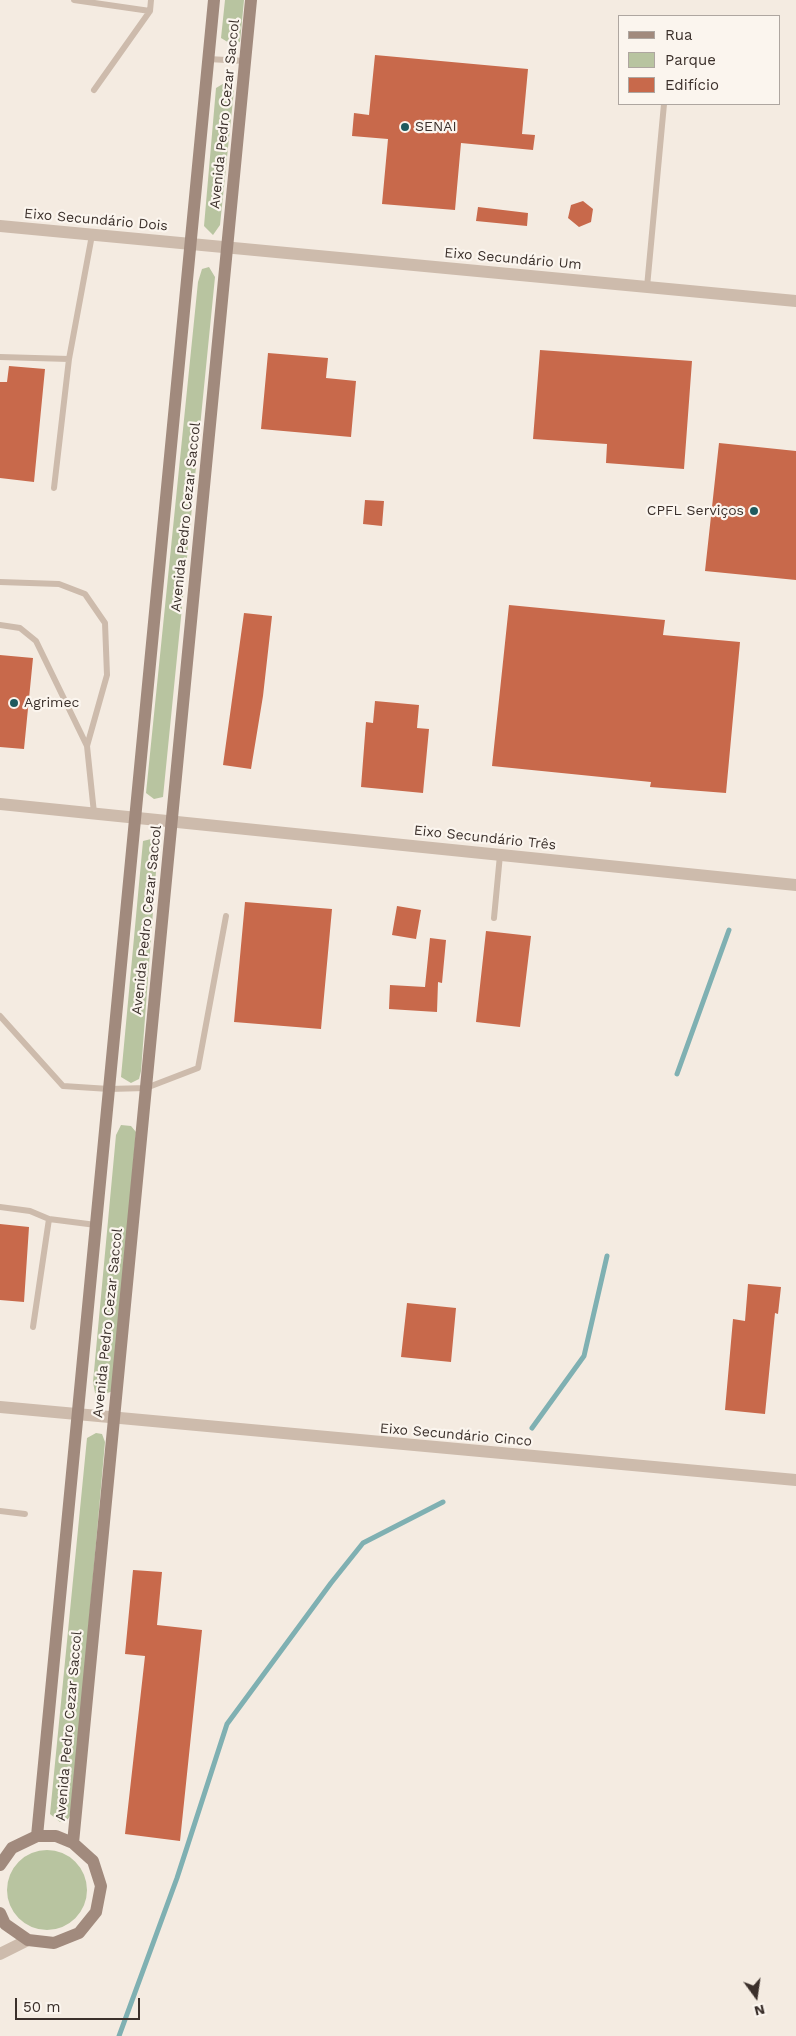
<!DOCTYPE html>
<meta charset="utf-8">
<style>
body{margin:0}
#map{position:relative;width:796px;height:2036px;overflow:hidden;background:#f4ebe1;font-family:"Work Sans",sans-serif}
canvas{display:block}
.legend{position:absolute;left:618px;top:15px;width:162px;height:90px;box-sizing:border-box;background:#fbf5ee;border:1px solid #aea6a0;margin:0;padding:6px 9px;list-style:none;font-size:15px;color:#3b302b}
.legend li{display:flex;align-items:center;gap:10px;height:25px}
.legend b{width:25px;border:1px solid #aea6a0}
.north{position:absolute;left:731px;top:1971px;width:50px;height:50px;-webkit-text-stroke:4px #fbf5ee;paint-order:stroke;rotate:166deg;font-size:14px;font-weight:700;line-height:20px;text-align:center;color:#3b302b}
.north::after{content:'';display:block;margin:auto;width:18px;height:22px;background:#3b302b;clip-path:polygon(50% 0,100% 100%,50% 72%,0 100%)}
.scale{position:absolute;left:15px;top:1998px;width:125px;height:22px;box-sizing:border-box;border:2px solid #3b302b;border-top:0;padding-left:6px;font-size:15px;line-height:18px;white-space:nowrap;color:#3b302b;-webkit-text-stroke:4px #fbf5ee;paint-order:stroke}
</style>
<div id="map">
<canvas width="796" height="2036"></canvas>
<ul class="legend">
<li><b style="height:6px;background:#a18a7d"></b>Rua</li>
<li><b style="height:14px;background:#b8c4a0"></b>Parque</li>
<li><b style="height:14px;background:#c8694b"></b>Edifício</li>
</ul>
<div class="north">N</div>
<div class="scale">50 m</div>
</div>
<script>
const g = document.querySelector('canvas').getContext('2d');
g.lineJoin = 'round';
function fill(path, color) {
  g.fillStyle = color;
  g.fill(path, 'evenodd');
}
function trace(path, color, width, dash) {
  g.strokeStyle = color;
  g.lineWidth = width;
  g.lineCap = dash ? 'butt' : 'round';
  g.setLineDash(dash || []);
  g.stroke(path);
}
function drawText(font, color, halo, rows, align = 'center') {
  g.font = font + ' "Work Sans",sans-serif';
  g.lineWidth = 4.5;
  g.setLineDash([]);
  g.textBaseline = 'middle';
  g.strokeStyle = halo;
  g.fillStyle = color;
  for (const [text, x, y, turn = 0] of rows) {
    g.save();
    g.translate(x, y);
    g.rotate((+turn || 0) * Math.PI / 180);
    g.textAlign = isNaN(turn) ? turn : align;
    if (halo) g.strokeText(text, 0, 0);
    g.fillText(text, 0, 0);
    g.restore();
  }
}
fill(new Path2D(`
 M 225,0 L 244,0 L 240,42 L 231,44 L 221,38 Z
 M 226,82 L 234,90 L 220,225 L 213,235 L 204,226 L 216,88 Z
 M 209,267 L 215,277 L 163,797 L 154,799 L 146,793 L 198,282 L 202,269 Z
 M 155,838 L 158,845 L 141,1071 L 139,1079 L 131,1083 L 121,1077 L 143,841 Z
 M 121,1125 L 131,1126 L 136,1132 L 113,1391 L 102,1395 L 95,1393 L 93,1382 L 116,1135 Z
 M 96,1433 L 102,1434 L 105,1442 L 72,1813 L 68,1819 L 60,1822 L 50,1814 L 87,1438 Z
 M7 1890a40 40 0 1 1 80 0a40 40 0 1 1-80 0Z`), '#b8c4a0');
trace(new Path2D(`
 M 677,1074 L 729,930
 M 532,1428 L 584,1356 L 607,1256
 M 119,2036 L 177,1878 L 227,1724 L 331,1583 L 363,1543 L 443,1502`), '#7fb0b2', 5);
fill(new Path2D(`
 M 375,55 L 528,69 L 522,134 L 535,135 L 533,150 L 461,143 L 455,210 L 382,204 L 388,139 L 352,136 L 354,113 L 369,115 Z
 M 583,201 L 593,209 L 591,222 L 579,227 L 568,218 L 571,205 Z
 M 478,207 L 528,213 L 527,226 L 476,221 Z
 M 540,350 L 692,361 L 684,469 L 606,463 L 607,444 L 533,439 Z
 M 268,353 L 328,358 L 326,378 L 356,381 L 351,437 L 261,429 Z
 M 9,366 L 45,369 L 34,482 L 0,478 L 0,382 L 7,382 Z
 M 719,443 L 796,451 L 796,580 L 705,571 Z
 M 365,500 L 384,501 L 382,526 L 363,524 Z
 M 509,605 L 665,620 L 663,635 L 740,642 L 726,793 L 650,787 L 651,782 L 492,766 Z
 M 244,613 L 272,616 L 263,696 L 251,769 L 223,765 Z
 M 0,655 L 33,658 L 24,749 L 0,747 Z
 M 375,701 L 419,705 L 417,728 L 429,729 L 423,793 L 361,787 L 366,722 L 373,723 Z
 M 245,902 L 332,909 L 321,1029 L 234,1022 Z
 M 397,906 L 421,910 L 416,939 L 392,935 Z
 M 486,931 L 531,936 L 520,1027 L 476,1022 Z
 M 430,938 L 446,940 L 442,983 L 438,982 L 437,1012 L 389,1009 L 390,985 L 425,987 Z
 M 0,1224 L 29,1227 L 24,1302 L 0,1300 Z
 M 748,1284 L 781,1287 L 778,1314 L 775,1313 L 765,1414 L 725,1410 L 733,1319 L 745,1321 Z
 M 407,1303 L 456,1308 L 451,1362 L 401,1357 Z
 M 133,1570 L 162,1572 L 157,1625 L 202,1630 L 180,1841 L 125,1834 L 145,1656 L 125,1654 Z`), '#c8694b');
trace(new Path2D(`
 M 74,0 L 150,11
 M 208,59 L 245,61
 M 94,90 L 150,11 L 151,0
 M 647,287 L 664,104
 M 0,357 L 69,359
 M 54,488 L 69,359 L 92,235
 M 0,582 L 59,584 L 85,594 L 105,623 L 107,675 L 87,746 L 94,813
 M 0,625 L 20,628 L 36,641 L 87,746
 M 494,918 L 500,855
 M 0,1016 L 63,1086 L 109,1089 L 146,1088 L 198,1068 L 226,916
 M 0,1207 L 30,1211 L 49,1219 L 33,1327
 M 49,1219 L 96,1225
 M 0,1511 L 25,1514`), '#cdbbac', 6);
trace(new Path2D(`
 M 0,226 L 796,301
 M 0,804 L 796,885
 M 0,1407 L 796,1480
 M 0,1954 L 28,1940`), '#cdbbac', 12);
trace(new Path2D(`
 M 37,1836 L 214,0
 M 73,1843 L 251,0
 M 0,1865 L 12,1848 L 37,1836 L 56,1836 L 73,1843 L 93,1861 L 101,1886 L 96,1912 L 79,1933 L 54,1943 L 28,1940 L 5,1924 L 0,1913`), '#a18a7d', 12);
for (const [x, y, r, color] of [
 [405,127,5,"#1f5a5e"],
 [754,511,5,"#1f5a5e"],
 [14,703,5,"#1f5a5e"]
]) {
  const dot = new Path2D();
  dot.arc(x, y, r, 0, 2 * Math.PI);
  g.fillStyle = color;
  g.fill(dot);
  trace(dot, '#fbf5ee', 2);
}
drawText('14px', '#3b302b', '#fbf5ee', [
 ["Avenida Pedro Cezar Saccol",225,114,-84],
 ["Eixo Secundário Dois",96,220,5],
 ["Eixo Secundário Um",513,259,5],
 ["Avenida Pedro Cezar Saccol",186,517,-84],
 ["Eixo Secundário Três",485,838,6],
 ["Avenida Pedro Cezar Saccol",147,920,-84],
 ["Avenida Pedro Cezar Saccol",108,1323,-84],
 ["Eixo Secundário Cinco",456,1435,5],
 ["Avenida Pedro Cezar Saccol",69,1726,-85]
]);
drawText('14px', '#3b302b', '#fbf5ee', [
 ["SENAI",415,127],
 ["CPFL Serviços",744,511,"right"],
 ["Agrimec",24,703]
], 'left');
</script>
